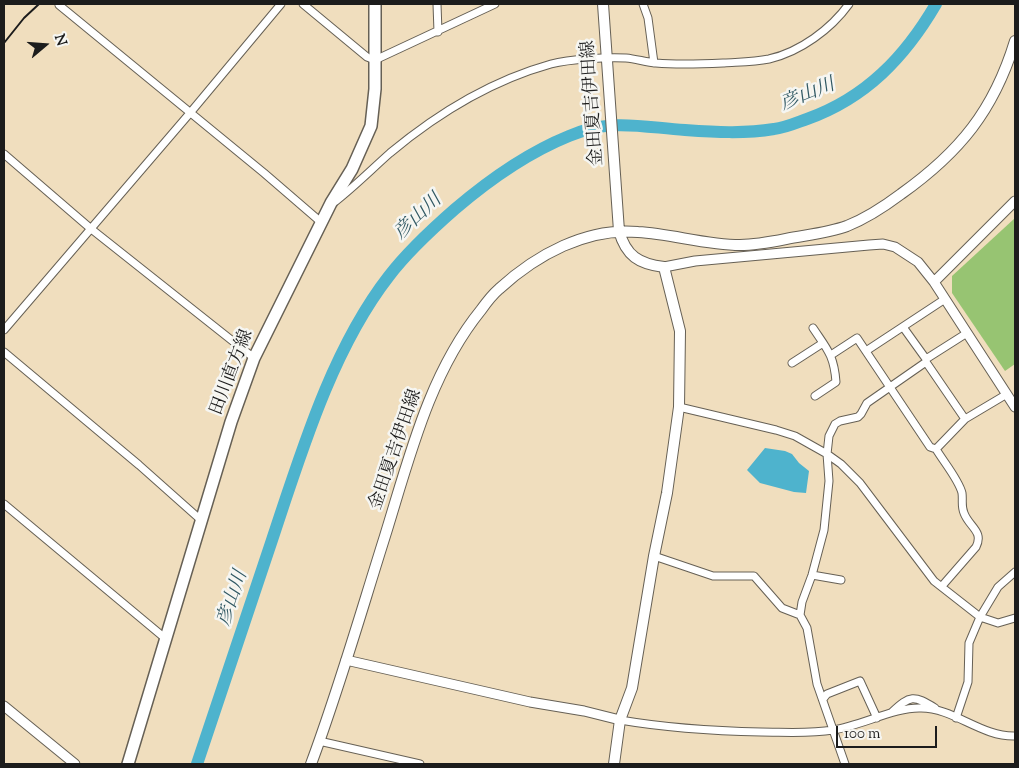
<!DOCTYPE html>
<meta charset="utf-8">
<style>
body{margin:0}
#map{position:relative;width:1019px;height:768px;overflow:hidden;background:#f0debe;font-family:"Sorts Mill Goudy",serif}
canvas{display:block}
.frame{position:absolute;inset:0;border:5px solid #1c1c1c;pointer-events:none}
.north{position:absolute;left:20px;top:20px;width:50px;height:50px;-webkit-text-stroke:4px #f6f6f2;paint-order:stroke;rotate:72deg;font-size:14px;font-weight:700;line-height:20px;text-align:center;color:#1c1c1c}
.north::after{content:'';display:block;margin:auto;width:18px;height:22px;background:#1c1c1c;clip-path:polygon(50% 0,100% 100%,50% 72%,0 100%)}
.scale{position:absolute;left:836px;top:726px;width:101px;height:22px;box-sizing:border-box;border:2px solid #1c1c1c;border-top:0;padding-left:6px;font-size:15px;line-height:18px;white-space:nowrap;color:#1c1c1c;-webkit-text-stroke:4px #f6f6f2;paint-order:stroke}
</style>
<div id="map">
<canvas width="1019" height="768"></canvas>
<div class="frame"></div>
<div class="north">N</div>
<div class="scale">100 m</div>
</div>
<script>
const g = document.querySelector('canvas').getContext('2d');
g.lineJoin = 'round';
function fill(path, color) {
  g.fillStyle = color;
  g.fill(path, 'evenodd');
}
function trace(path, color, width, dash) {
  g.strokeStyle = color;
  g.lineWidth = width;
  g.lineCap = dash ? 'butt' : 'round';
  g.setLineDash(dash || []);
  g.stroke(path);
}
function drawText(font, color, halo, rows, align = 'center') {
  g.font = font + ' "Sorts Mill Goudy","Noto Serif JP",serif';
  g.lineWidth = 5;
  g.setLineDash([]);
  g.textBaseline = 'middle';
  g.strokeStyle = halo;
  g.fillStyle = color;
  for (const [text, x, y, turn = 0] of rows) {
    g.save();
    g.translate(x, y);
    g.rotate((+turn || 0) * Math.PI / 180);
    g.textAlign = isNaN(turn) ? turn : align;
    if (halo) g.strokeText(text, 0, 0);
    g.fillText(text, 0, 0);
    g.restore();
  }
}
fill(new Path2D(`
 M 1015,218 L 1015,364 L 1005,371 L 952,293 L 952,276 Z`), '#97c472');
fill(new Path2D(`
 M 765,448 L 785,451 L 792,454 L 799,463 L 809,471 L 806,493 L 794,492 L 760,483 L 747,470 Z`), '#4eb3cd');
trace(new Path2D(`
 M 197,764 C 222,689 247,615 272,540 C 301,453 332,349 389,276 C 408,251 431,230 455,209 C 489,180 527,153 569,136 C 611,118 641,127 685,130 C 714,132 744,134 774,129 C 785,128 796,123 807,119 C 866,98 905,57 936,4`), '#4eb3cd', 12);
const minor = new Path2D(`
 M 303,4 L 367,57 L 375,60 L 495,4
 M 437,4 L 438,32
 M 643,4 L 648,18 L 654,63
 M 59,5 L 264,173 L 322,223
 M 4,154 L 90,228 L 254,358
 M 336,201 C 355,186 372,169 390,153 C 438,113 490,81 551,64 C 570,59 607,57 626,58 C 636,59 646,62 656,63 C 679,65 701,64 724,63 C 739,62 754,62 769,59 C 800,52 831,29 849,4
 M 903,327 L 926,359 L 926,362
 M 813,328 C 827,349 834,355 836,382 L 815,396
 M 4,330 L 190,113 L 281,4
 M 866,351 L 945,299
 M 4,352 L 139,465 L 202,521
 M 831,355 L 857,338 L 930,447 L 936,449 C 943,461 959,480 962,493 C 963,500 961,506 964,513 C 969,527 984,531 976,547 L 942,586
 M 926,359 L 967,333
 M 792,363 L 823,343
 M 679,407 L 776,430 L 795,436 L 827,454 L 841,464 L 860,483 L 934,581 L 980,617 L 998,623 L 1015,618
 M 936,449 L 965,419 L 1007,394
 M 4,504 L 166,639
 M 654,556 L 713,576 L 754,576 L 782,608 L 800,615
 M 812,575 L 841,580
 M 823,699 L 827,694 L 860,681 L 877,718
 M 892,712 C 910,695 914,695 935,708
 M 956,718 L 968,682 L 969,643 L 980,617 L 998,587 L 1015,572
 M 620,720 C 667,728 713,731 761,732 C 784,732 809,734 833,730 C 861,726 895,707 921,708 C 954,708 981,737 1015,736
 M 319,741 L 420,764
 M 845,764 L 817,684 L 807,628 L 800,615 L 802,602 L 812,575 L 824,530 L 829,481 L 827,454 L 829,436 L 835,424 L 840,421 L 858,417 L 861,414 L 867,403 L 926,362 L 965,419`);
const tertiary = new Path2D(`
 M 664,267 L 695,261 L 869,245 L 883,244 L 895,247 L 918,262 L 934,282 L 1015,407
 M 934,282 L 1015,201
 M 346,660 L 530,702 L 584,711 L 620,720
 M 4,706 L 75,764`);
const secondary = new Path2D(`
 M 603,4 L 619,231 C 626,256 639,264 664,267 L 680,331 L 679,407 L 667,493 L 654,556 L 632,688 L 620,720 L 614,764
 M 311,764 C 339,689 361,612 385,536 C 409,459 429,374 481,310 C 486,303 492,295 499,289 C 536,255 587,227 638,232 C 672,234 706,245 740,245 C 756,245 771,242 786,239 C 806,235 828,233 847,226 C 867,218 885,206 901,194 C 960,152 994,110 1015,41`);
const primary = new Path2D(`
 M 128,764 L 231,422 L 254,358 L 331,203 L 352,169 L 371,126 L 375,89 L 375,4`);
trace(minor, '#666055', 9);
trace(tertiary, '#666055', 11);
trace(secondary, '#666055', 12);
trace(primary, '#666055', 14);
trace(minor, '#fff', 7);
trace(tertiary, '#fff', 9);
trace(secondary, '#fff', 10);
trace(primary, '#fff', 11);
trace(new Path2D(`
 M 4,43 L 24,18 L 39,4`), '#1c1c1c', 2);
drawText('18px', '#1c1c1c', '#f6f6f2', [
 ["金田夏吉伊田線",594,103,-94],
 ["田川直方線",233,373,-69],
 ["金田夏吉伊田線",397,450,-71]
]);
drawText('italic 19px', '#305863', '#f6f6f2', [
 ["彦山川",808,96,-22],
 ["彦山川",419,218,-43],
 ["彦山川",234,599,-71]
]);
</script>
